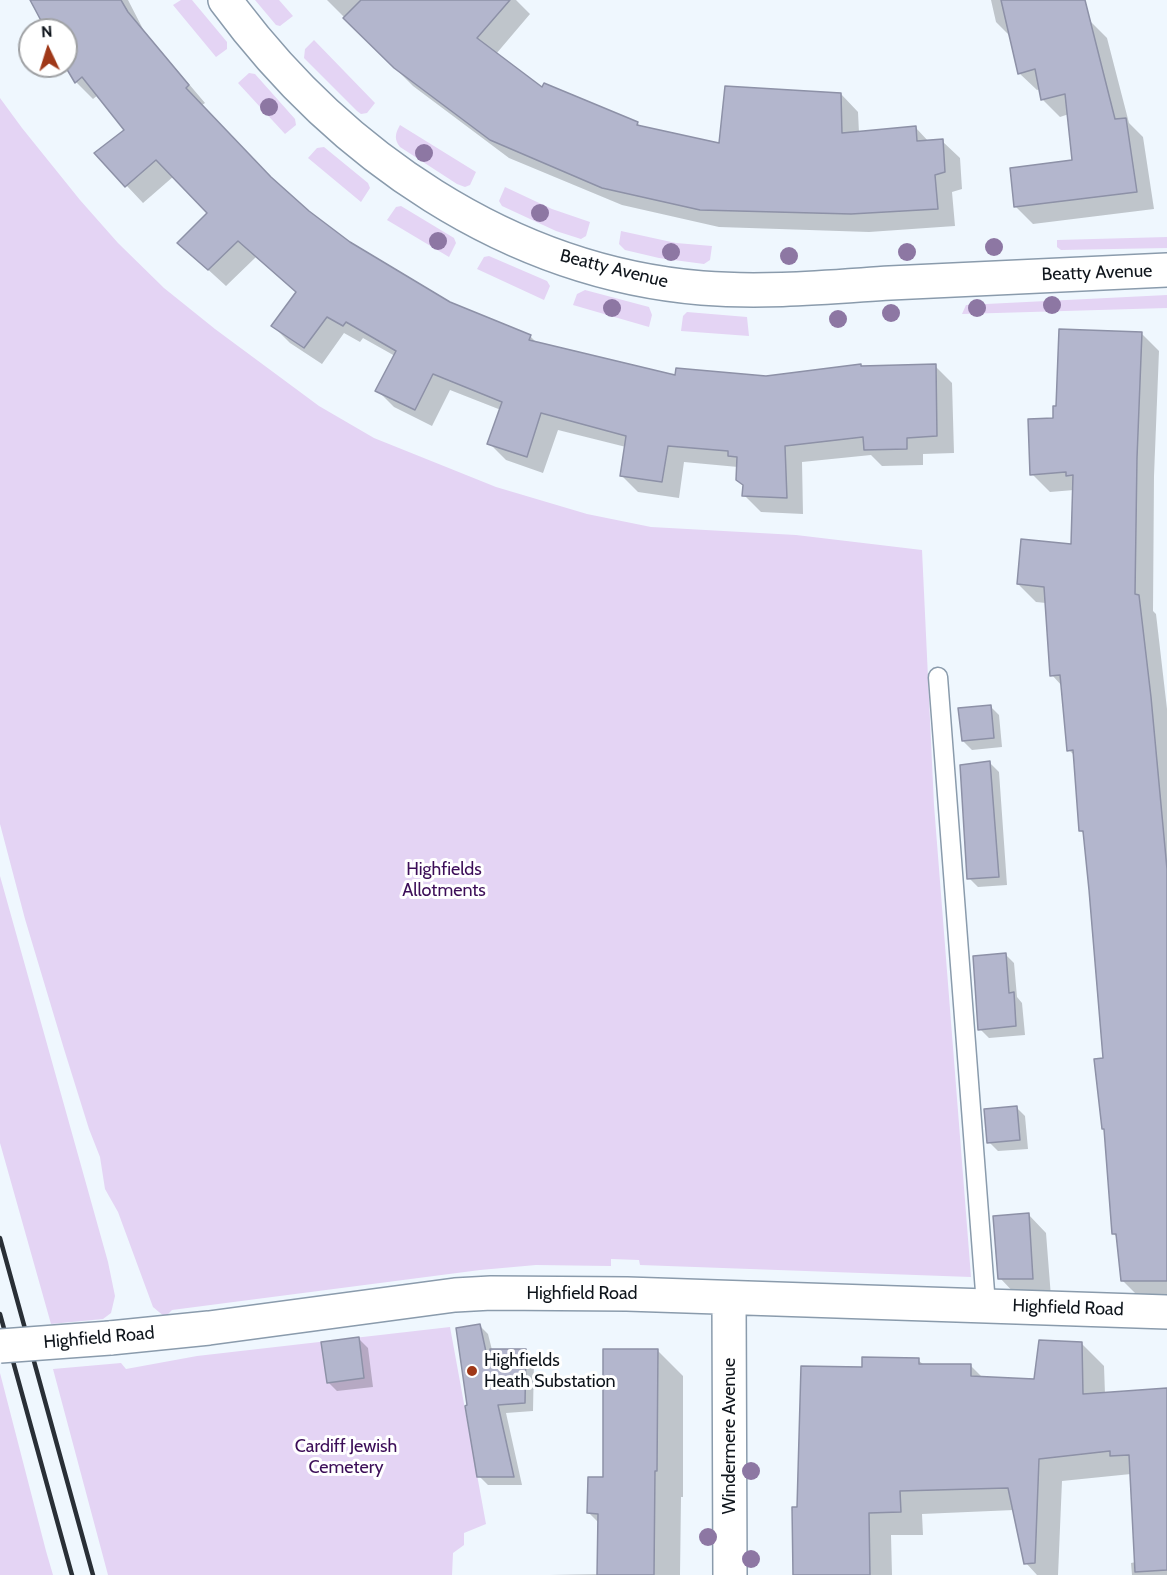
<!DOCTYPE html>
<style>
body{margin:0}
#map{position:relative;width:1167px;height:1575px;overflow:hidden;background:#eff7fe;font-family:Cabin,sans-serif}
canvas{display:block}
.north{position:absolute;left:18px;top:18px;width:60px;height:60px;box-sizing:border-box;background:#fff;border:2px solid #9fa1a4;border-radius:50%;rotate:356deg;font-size:16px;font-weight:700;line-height:24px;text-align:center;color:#0f151c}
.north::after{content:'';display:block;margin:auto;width:21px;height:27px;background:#9f3818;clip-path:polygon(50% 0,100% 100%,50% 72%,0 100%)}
</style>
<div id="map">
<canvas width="1167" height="1575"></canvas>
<div class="north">N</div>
</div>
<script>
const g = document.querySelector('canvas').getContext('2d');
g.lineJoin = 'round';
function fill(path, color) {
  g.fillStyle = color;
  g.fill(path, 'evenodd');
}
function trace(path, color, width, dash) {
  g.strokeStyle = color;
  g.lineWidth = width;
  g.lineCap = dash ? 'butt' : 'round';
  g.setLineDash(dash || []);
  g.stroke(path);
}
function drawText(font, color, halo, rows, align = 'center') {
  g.font = font + ' Cabin,sans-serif';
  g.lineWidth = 6;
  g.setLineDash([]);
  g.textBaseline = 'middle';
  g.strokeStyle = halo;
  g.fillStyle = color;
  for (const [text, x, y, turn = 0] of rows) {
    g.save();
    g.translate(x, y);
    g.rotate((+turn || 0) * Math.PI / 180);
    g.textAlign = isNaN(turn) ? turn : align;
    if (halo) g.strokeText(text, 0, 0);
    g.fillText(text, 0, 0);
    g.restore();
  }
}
fill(new Path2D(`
 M 181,0 L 192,0 L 227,42 L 227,49 L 216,57 L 173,5 Z
 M 255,0 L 279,0 L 293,16 L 280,26 L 276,25 Z
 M 314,40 L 375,103 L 367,113 L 361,114 L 357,111 L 304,58 L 305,49 Z
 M 249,73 L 255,74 L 295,119 L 296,125 L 285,134 L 238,83 Z
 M 0,98 L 22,128 L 80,200 L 118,243 L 164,288 L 215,329 L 319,406 L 374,438 L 496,487 L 587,514 L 651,527 L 796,535 L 922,550 L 934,805 L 971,1277 L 640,1265 L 639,1260 L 611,1259 L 611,1266 L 536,1265 L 480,1270 L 172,1310 L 165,1317 L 153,1307 L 118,1212 L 105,1189 L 100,1157 L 89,1129 L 64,1049 L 25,919 L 0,824 Z
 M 400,125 L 476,172 L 470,185 L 465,187 L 457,184 L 400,147 C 394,139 395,134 400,125 Z
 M 324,147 L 368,183 L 370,188 L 361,202 L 308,158 L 317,148 Z
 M 505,187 L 552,209 L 590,222 L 586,236 L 581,239 L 556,231 L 502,206 L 499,201 Z
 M 401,206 L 454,238 L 456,243 L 449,257 L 387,220 L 396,207 Z
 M 621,231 L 676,243 L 712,246 L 710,260 L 704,264 L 659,258 L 625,250 L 619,244 Z
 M 1167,237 L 1167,248 L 1061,250 L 1057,247 L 1057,240 Z
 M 489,256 L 547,281 L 550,286 L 544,300 L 477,269 L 484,257 Z
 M 585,290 L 649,307 L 652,315 L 649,327 L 573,305 L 577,294 Z
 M 1167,295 L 1167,308 L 962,314 L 966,305 Z
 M 687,312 L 747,317 L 749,336 L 681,331 L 683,316 Z
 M 0,876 L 108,1262 L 115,1296 L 111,1313 L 103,1319 L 51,1324 L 0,1143 Z
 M 450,1327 L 486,1524 L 464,1533 L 464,1545 L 453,1553 L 452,1575 L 108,1575 L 53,1369 L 121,1363 L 126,1369 L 197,1356 Z
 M 0,1373 L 46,1551 L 53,1575 L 0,1575 Z`), '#e4d4f4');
fill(new Path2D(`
 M 31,0 L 128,0 L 144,31 L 205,103 L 202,105 L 275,182 L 309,212 L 349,244 L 449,303 L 530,336 L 537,343 L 676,377 L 766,377 L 935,366 L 952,383 L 954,453 L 923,454 L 923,465 L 882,466 L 871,455 L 802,462 L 803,514 L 761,512 L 744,495 L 744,485 L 738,467 L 684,462 L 679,498 L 638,492 L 621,475 L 626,447 L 558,430 L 543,473 L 506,460 L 489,443 L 501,410 L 450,390 L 432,426 L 394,407 L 377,390 L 395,356 L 363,338 L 360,342 L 344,333 L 322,364 L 290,343 L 273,326 L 297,293 L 256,257 L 226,286 L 179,243 L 209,213 L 174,176 L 143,203 L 96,153 L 126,130 L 98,95 L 93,99 L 76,82 L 66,30 L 48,30 Z
 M 327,0 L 516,0 L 530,14 L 496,54 L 542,89 L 637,123 L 641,127 L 720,145 L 841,94 L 858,112 L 859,133 L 916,128 L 929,142 L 942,141 L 960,158 L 962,189 L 952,192 L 955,226 L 869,232 L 719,227 L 622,205 L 509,158 L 413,86 Z
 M 991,0 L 1081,0 L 1089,20 L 1107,38 L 1129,123 L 1143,137 L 1154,209 L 1033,224 L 1015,206 L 1074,161 L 1069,114 L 1060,117 L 1042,99 L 1040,89 L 1037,90 L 1019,73 L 1011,37 L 996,22 Z
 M 1141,333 L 1159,351 L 1154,476 L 1153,611 L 1156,614 L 1167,709 L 1167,1298 L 1140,1298 L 1122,1280 L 1118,1238 L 1113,1233 L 1105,1131 L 1103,1128 L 1105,1059 L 1084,834 L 1081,831 L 1075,756 L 1069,750 L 1062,686 L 1052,675 L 1046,603 L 1036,602 L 1018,584 L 1073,546 L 1074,490 L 1050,492 L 1032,474 L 1054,420 Z
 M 990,706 L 999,715 L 1002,747 L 972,750 L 963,741 Z
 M 990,763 L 999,772 L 1007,885 L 978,887 L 969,878 Z
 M 1005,954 L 1014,963 L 1017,997 L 1022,1003 L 1025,1035 L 989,1038 L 980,1029 Z
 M 1016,1107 L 1025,1116 L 1028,1149 L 998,1151 L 989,1142 Z
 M 1028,1214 L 1046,1233 L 1051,1297 L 1018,1297 L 1000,1278 Z
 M 479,1325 L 488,1334 L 492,1350 L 525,1351 L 534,1360 L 533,1411 L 506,1413 L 522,1485 L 488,1485 L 479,1476 L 469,1407 Z
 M 359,1339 L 368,1348 L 373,1387 L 337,1391 L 328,1382 Z
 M 1081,1343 L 1104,1366 L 1105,1394 L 1167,1390 L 1167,1575 L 1132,1575 L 1131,1563 L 1136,1562 L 1131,1474 L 1062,1481 L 1058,1575 L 1037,1575 L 1026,1563 L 1014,1510 L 922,1514 L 923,1535 L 891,1535 L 892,1575 L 795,1575 L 799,1508 L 863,1368 L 918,1360 L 924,1365 L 970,1365 L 983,1378 L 1035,1380 Z
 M 657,1350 L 683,1376 L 683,1497 L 681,1497 L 680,1575 L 549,1575 L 599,1574 L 599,1523 L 589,1513 Z`), '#0003');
const building = new Path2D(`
 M 30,0 L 121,0 L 128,12 L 189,85 L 186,88 L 271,177 L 309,211 L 350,242 L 450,302 L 531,335 L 529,340 L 675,375 L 676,368 L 766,376 L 861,364 L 861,366 L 936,364 L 937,436 L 907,438 L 907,449 L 864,450 L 863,437 L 785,446 L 787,498 L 742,496 L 743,485 L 736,480 L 737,457 L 728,456 L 728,451 L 668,446 L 662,482 L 620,476 L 626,436 L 541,413 L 527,457 L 487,444 L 502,402 L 433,374 L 415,410 L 375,391 L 396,351 L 346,322 L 343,326 L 327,317 L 304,348 L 271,326 L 296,292 L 238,241 L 208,270 L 177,243 L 207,213 L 156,160 L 125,187 L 94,153 L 124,130 L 82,77 L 75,83 L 65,66 L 66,30 L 46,30 Z
 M 361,0 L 510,0 L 477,38 L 542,87 L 544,83 L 638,122 L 637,125 L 719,143 L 725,86 L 841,93 L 842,133 L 916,126 L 917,141 L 943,139 L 945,172 L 935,175 L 938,209 L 851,214 L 700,210 L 602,188 L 490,140 L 394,68 L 343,18 Z
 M 1001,0 L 1085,0 L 1115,119 L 1126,118 L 1137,192 L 1014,207 L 1010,168 L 1072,160 L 1065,94 L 1041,100 L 1035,69 L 1018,74 Z
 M 1059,329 L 1142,332 L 1137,458 L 1135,594 L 1139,595 L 1151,697 L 1167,869 L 1167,1281 L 1121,1281 L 1116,1234 L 1112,1234 L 1104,1129 L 1102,1129 L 1094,1059 L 1103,1058 L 1089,890 L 1083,831 L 1079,831 L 1073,750 L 1067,751 L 1060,675 L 1050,676 L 1044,587 L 1017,584 L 1021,539 L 1071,544 L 1073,475 L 1066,476 L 1066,472 L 1030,475 L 1028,419 L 1053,418 L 1053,406 L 1056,406 Z
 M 991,705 L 994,738 L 962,741 L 958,708 Z
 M 990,761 L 999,877 L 967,879 L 960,765 Z
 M 1006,953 L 1009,993 L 1014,992 L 1016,1026 L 978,1030 L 973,956 Z
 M 1017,1106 L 1020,1140 L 987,1143 L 984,1109 Z
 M 1029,1213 L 1033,1279 L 998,1279 L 993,1216 Z
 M 480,1324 L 488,1361 L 490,1360 L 490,1349 L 526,1349 L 525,1403 L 498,1405 L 514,1477 L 477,1477 L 465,1406 L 467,1405 L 456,1328 Z
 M 359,1337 L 364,1378 L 327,1383 L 321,1342 Z
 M 1039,1340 L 1082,1342 L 1083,1394 L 1167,1388 L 1167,1570 L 1135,1572 L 1129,1455 L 1110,1456 L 1110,1451 L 1039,1459 L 1035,1563 L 1024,1564 L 1008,1488 L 900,1491 L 901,1512 L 869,1513 L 870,1575 L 793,1575 L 792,1507 L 797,1507 L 801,1366 L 862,1367 L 862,1357 L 919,1358 L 919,1364 L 971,1364 L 971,1376 L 1034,1379 Z
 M 603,1349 L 658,1349 L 657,1471 L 655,1471 L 654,1575 L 597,1575 L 598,1514 L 587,1513 L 588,1477 L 603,1477 Z`);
fill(building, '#b3b6cd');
trace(building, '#8d91a7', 1.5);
const lane = new Path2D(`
 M 938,677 L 986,1305`);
const street = new Path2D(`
 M 225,0 C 338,154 508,272 702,288 C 765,293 828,287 890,283 C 983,279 1075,274 1167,270
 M 729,1298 L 730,1575
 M 110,1338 L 209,1328 L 455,1295 L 491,1293 L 627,1294 L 1167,1312`);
trace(lane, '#8a9bac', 21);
trace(street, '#8a9bac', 36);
trace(lane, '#fff', 18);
trace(street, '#fff', 33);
trace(new Path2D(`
 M 0,1238 L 93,1575
 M 0,1314 L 72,1575`), '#292f36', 4.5);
const streetBridge = new Path2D(`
 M 0,1346 L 110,1338`);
trace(streetBridge, '#8a9bac', 36, []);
trace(streetBridge, '#fff', 33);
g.fillStyle = '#8d77a3';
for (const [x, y] of [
 [269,107],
 [424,153],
 [540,213],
 [438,241],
 [994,247],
 [671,252],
 [907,252],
 [789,256],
 [1052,305],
 [612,308],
 [977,308],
 [891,313],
 [838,319],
 [751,1471],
 [708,1537],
 [751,1559]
]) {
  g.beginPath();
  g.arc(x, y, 9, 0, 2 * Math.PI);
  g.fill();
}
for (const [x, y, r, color] of [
 [472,1371,6,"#9f3818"]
]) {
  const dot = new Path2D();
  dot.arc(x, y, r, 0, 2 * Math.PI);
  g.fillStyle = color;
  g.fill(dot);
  trace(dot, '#fff', 2);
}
drawText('18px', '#0f151c', '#fff', [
 ["Beatty Avenue",614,269,14],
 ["Beatty Avenue",1097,273,-2],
 ["Highfield Road",582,1294],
 ["Highfield Road",1068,1308,2],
 ["Highfield Road",99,1338,-5],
 ["Windermere Avenue",730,1436,-90]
]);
drawText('18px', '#3c0e58', '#fff', [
 ["Highfields",444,870],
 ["Allotments",444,891],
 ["Cardiff Jewish",346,1447],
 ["Cemetery",346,1468]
]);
drawText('18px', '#0f151c', '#fff', [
 ["Highfields",484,1361],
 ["Heath Substation",484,1382]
], 'left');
</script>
